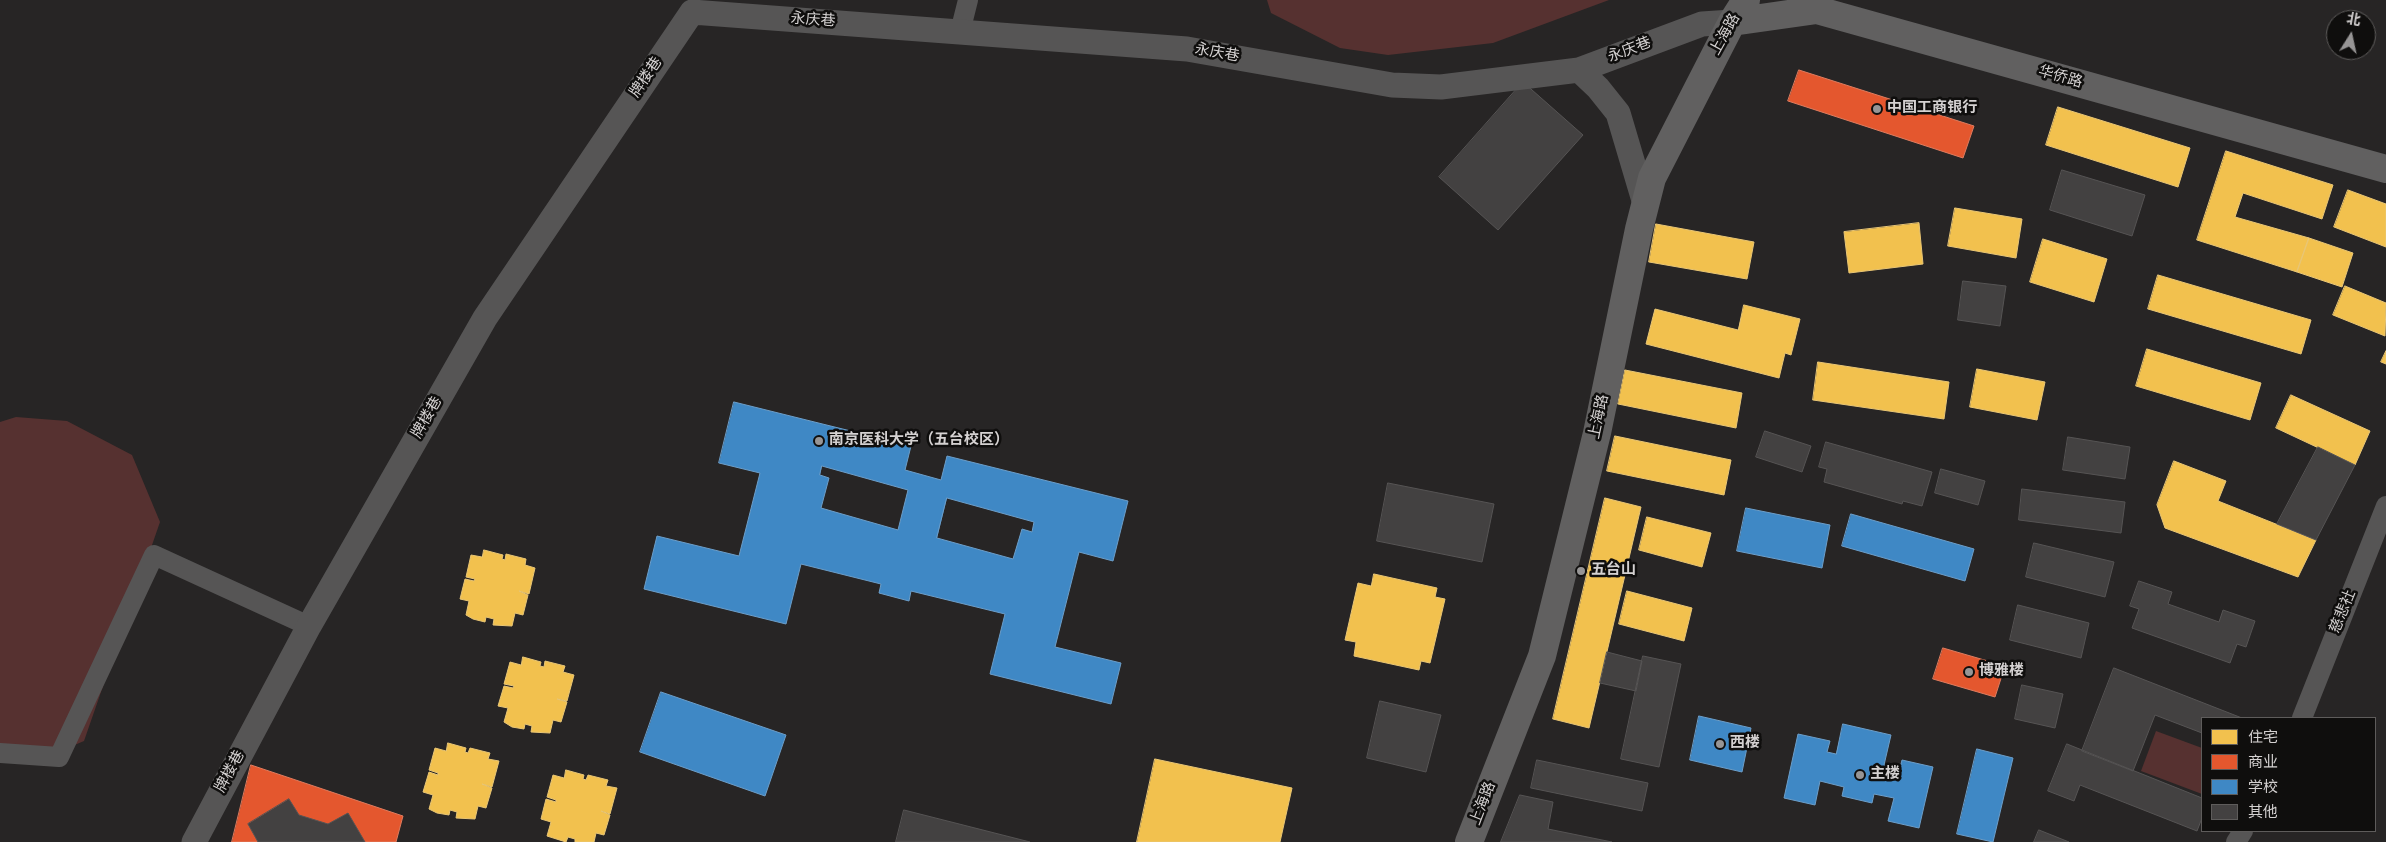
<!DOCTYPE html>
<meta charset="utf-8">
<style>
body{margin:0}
#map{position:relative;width:2386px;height:842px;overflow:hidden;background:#272525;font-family:Overpass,"Noto Sans SC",sans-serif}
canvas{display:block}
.legend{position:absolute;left:2201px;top:717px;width:175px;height:115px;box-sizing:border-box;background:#0f0e0d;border:1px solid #5e5c5b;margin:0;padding:6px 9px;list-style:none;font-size:15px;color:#d4d1d1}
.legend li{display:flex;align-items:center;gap:10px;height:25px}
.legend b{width:25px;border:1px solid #5e5c5b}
.north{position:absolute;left:2326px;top:10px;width:50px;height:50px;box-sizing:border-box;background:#0f0e0d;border:1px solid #5e5c5b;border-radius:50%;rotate:10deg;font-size:14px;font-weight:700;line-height:20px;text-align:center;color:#d4d1d1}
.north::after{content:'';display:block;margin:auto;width:18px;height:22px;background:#979595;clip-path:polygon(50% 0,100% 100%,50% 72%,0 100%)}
</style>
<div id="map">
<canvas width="2386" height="842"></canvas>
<ul class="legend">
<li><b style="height:14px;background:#f2c14e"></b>住宅</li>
<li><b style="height:14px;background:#e4572e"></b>商业</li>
<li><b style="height:14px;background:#3f88c5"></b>学校</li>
<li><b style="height:14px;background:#434141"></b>其他</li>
</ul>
<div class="north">北</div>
</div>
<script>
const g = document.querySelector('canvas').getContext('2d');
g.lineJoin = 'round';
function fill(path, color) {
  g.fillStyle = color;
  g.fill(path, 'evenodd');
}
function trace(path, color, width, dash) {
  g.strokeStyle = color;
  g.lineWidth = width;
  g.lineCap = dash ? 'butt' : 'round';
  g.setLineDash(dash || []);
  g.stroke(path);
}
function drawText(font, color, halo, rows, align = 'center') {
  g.font = font + ' Overpass,"Noto Sans SC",sans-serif';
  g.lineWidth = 5;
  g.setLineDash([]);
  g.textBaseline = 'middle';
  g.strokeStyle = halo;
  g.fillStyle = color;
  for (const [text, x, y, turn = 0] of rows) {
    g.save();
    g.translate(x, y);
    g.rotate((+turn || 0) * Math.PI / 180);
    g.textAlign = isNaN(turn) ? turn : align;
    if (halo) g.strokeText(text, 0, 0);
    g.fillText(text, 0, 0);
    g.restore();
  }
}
fill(new Path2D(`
 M 1267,0 L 1609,0 L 1493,43 L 1388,55 L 1340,48 L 1271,13 Z
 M 16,417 L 67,421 L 132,455 L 160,522 L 84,741 L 37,761 L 0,756 L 0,422 Z
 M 2156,731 L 2202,748 L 2202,794 L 2141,771 Z`), '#563130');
const homes = new Path2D(`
 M 2058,107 L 2190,148 L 2178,187 L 2046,145 Z
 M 2226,151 L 2333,185 L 2322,219 L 2243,193 L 2235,217 L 2309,238 L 2297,272 L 2197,240 Z
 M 2348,190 L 2386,204 L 2386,247 L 2334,227 Z
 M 1955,208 L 2022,219 L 2016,258 L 1948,246 Z
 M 1919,223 L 1923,264 L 1849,273 L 1844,232 Z
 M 1656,224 L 1754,242 L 1747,279 L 1649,262 Z
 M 2309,238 L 2353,253 L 2342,287 L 2297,272 Z
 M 2043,239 L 2107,259 L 2094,302 L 2030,282 Z
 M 2158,275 L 2311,320 L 2301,354 L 2148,309 Z
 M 2345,286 L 2386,303 L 2385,336 L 2333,315 Z
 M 1744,305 L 1800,319 L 1791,355 L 1785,353 L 1779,378 L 1646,344 L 1655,309 L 1738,330 Z
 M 2147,349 L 2261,383 L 2250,420 L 2136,386 Z
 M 2386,351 L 2386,364 L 2381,362 Z
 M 1818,362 L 1949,382 L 1944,419 L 1813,400 Z
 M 1977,369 L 2045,382 L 2037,420 L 1970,407 Z
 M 1625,370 L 1742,393 L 1736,428 L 1618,404 Z
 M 2291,395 L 2370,431 L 2355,465 L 2276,428 Z
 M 1615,436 L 1731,460 L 1724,495 L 1607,471 Z
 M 2174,461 L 2226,481 L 2218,501 L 2316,540 L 2298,577 L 2165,528 L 2157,505 Z
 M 1605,498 L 1641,507 L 1589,728 L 1553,719 Z
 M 1647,517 L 1711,533 L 1702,567 L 1639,550 Z
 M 484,550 L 503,555 L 502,559 L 505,560 L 506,554 L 526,559 L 525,565 L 535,568 L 529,594 L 519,591 L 528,595 L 523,615 L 515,613 L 512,626 L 493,625 L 494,619 L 486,617 L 485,622 L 473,619 L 466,615 L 469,601 L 460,599 L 465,579 L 474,581 L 475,579 L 466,577 L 471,555 L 482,557 Z
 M 1374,574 L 1437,588 L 1435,597 L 1445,599 L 1430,663 L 1421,661 L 1419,670 L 1354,656 L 1356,642 L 1345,640 L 1358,583 L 1371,586 Z
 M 1627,591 L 1692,608 L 1684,641 L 1619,624 Z
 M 523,657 L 541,662 L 540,666 L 544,667 L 545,661 L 565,666 L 563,672 L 574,675 L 567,701 L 557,699 L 567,702 L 561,722 L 553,720 L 550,733 L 531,732 L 532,726 L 525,724 L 524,729 L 512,727 L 504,722 L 508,708 L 498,706 L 504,686 L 513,688 L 514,686 L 504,684 L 510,662 L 521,665 Z
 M 448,743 L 466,748 L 465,752 L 468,753 L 470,748 L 490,753 L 488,759 L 499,761 L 492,787 L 482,784 L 492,788 L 486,808 L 478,806 L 475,819 L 456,818 L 457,812 L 450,810 L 449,815 L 437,813 L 429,809 L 433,795 L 423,792 L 429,772 L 438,775 L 438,773 L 429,770 L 435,748 L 446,751 Z
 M 1155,759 L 1292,788 L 1280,842 L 1137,842 Z
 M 566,770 L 584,775 L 583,779 L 586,780 L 588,775 L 608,780 L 606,786 L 617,788 L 610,814 L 601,811 L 610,815 L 604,835 L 596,833 L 594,842 L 575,842 L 575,839 L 568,837 L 566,842 L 547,836 L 551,822 L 541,819 L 546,799 L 556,802 L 556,800 L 547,797 L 553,775 L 564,778 Z`);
fill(homes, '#f2c14e');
trace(homes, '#e9c675', 1);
const shops = new Path2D(`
 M 1799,70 L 1974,126 L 1963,158 L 1788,101 Z
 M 1943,648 L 2005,666 L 1995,697 L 1933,679 Z
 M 251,765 L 403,816 L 396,842 L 232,842 Z`);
fill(shops, '#e4572e');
trace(shops, '#df7c5f', 1);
const schools = new Path2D(`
 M 734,402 L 911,446 L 905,470 L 941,480 L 947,456 L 1128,501 L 1113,561 L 1079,552 L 1055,647 L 1121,663 L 1111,704 L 990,674 L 1005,614 L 911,591 L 909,601 L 879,593 L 881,584 L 801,564 L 786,624 L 644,589 L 657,536 L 739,556 L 760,473 L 719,463 ZM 822,466 L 908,490 L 898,530 L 821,508 L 829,478 L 820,475 ZM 947,498 L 1034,522 L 1032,532 L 1022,529 L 1013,559 L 937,538 Z
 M 1746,508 L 1830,525 L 1822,568 L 1737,551 Z
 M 1851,514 L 1974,549 L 1965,581 L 1842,546 Z
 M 661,692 L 786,735 L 765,796 L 640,752 Z
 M 1699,716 L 1751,728 L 1742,772 L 1690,760 Z
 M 1843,724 L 1891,735 L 1884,765 L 1900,768 L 1902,760 L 1933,767 L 1919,828 L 1888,821 L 1894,798 L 1874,794 L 1872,803 L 1842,796 L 1844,787 L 1820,781 L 1815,805 L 1784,798 L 1798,734 L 1830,741 L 1827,752 L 1836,754 Z
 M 1977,749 L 2013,758 L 1993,842 L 1957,834 Z`);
fill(schools, '#3f88c5');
trace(schools, '#6c9ec9', 1);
const building = new Path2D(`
 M 1523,82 L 1583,135 L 1498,230 L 1439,177 Z
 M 2062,170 L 2145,195 L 2132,236 L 2050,210 Z
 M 1963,281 L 2006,286 L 2000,326 L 1958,320 Z
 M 1765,431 L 1811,446 L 1802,472 L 1756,457 Z
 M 2068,437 L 2130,447 L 2125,479 L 2063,470 Z
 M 1826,442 L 1932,472 L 1922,506 L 1903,501 L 1902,504 L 1824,482 L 1827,469 L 1819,467 Z
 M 2318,447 L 2355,465 L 2316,540 L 2277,524 Z
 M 1941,469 L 1985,481 L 1978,505 L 1935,493 Z
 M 1388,483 L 1494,504 L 1482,562 L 1377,541 Z
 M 2022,489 L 2125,502 L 2121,533 L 2019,520 Z
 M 2034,543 L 2114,562 L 2105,597 L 2026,577 Z
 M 2139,581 L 2172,592 L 2168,604 L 2219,622 L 2223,610 L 2255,621 L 2246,647 L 2237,644 L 2230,663 L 2132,628 L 2139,609 L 2130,606 Z
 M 2018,605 L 2089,623 L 2081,658 L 2010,640 Z
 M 1607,652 L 1642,661 L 1636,691 L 1600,683 Z
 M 1643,656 L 1681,664 L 1659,767 L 1621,759 Z
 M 2114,668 L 2242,718 L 2202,718 L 2202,733 L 2155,715 L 2133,771 L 2082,751 Z
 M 2022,685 L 2063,694 L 2055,728 L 2015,719 Z
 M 1380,701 L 1441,715 L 1426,772 L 1367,758 Z
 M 2067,744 L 2202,798 L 2202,818 L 2197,831 L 2080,785 L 2074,801 L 2048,791 Z
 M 1537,760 L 1648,783 L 1642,811 L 1531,788 Z
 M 1520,795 L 1553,802 L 1548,829 L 1612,842 L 1501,842 Z
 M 289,799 L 299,815 L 328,824 L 348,813 L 365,842 L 258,842 L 248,824 Z
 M 904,810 L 1030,842 L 896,842 Z
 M 2039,830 L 2069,842 L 2034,842 Z`);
fill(building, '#434141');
trace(building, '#565454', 1);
trace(new Path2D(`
 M 960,32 L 968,0
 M 2302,718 L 2386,506
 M 0,753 L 59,757 L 154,555 L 309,626
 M 2236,842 L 2243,831`), '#565555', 20);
trace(new Path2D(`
 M 692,12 L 1187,49 L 1392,85 L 1441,87 L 1579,70 L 1702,24 L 1732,22
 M 1579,70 L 1598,88 L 1618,113 L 1645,204
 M 194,842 L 309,626 L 485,318 L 692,12`), '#565555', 25);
trace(new Path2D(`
 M 1732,22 L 1817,10 L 2386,169
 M 1469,842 L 1542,656 L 1597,433 L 1639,229 L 1652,178 L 1732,22 L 1746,0`), '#616060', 28);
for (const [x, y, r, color] of [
 [1877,109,5,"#979595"],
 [819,441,5,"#979595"],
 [1581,571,5,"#979595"],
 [1969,672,5,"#979595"],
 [1720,744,5,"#979595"],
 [1860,775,5,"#979595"]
]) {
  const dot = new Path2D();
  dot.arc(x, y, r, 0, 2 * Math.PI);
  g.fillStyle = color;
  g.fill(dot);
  trace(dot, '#0f0e0d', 2);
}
drawText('15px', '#d4d1d1', '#0f0e0d', [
 ["永庆巷",813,21,4],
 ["上海路",1726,35,-61],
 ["永庆巷",1630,51,-21],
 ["永庆巷",1217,54,10],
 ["牌楼巷",647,78,-56],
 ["华侨路",2060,78,16],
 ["上海路",1600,417,-78],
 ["牌楼巷",428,418,-60],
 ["慈悲社",2344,612,-68],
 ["牌楼巷",231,772,-62],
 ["上海路",1484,804,-69]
]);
drawText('bold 15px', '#d4d1d1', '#0f0e0d', [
 ["中国工商银行",1887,109],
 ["南京医科大学（五台校区）",829,441],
 ["五台山",1591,571],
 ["博雅楼",1979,672],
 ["西楼",1730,744],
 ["主楼",1870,775]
], 'left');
</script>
